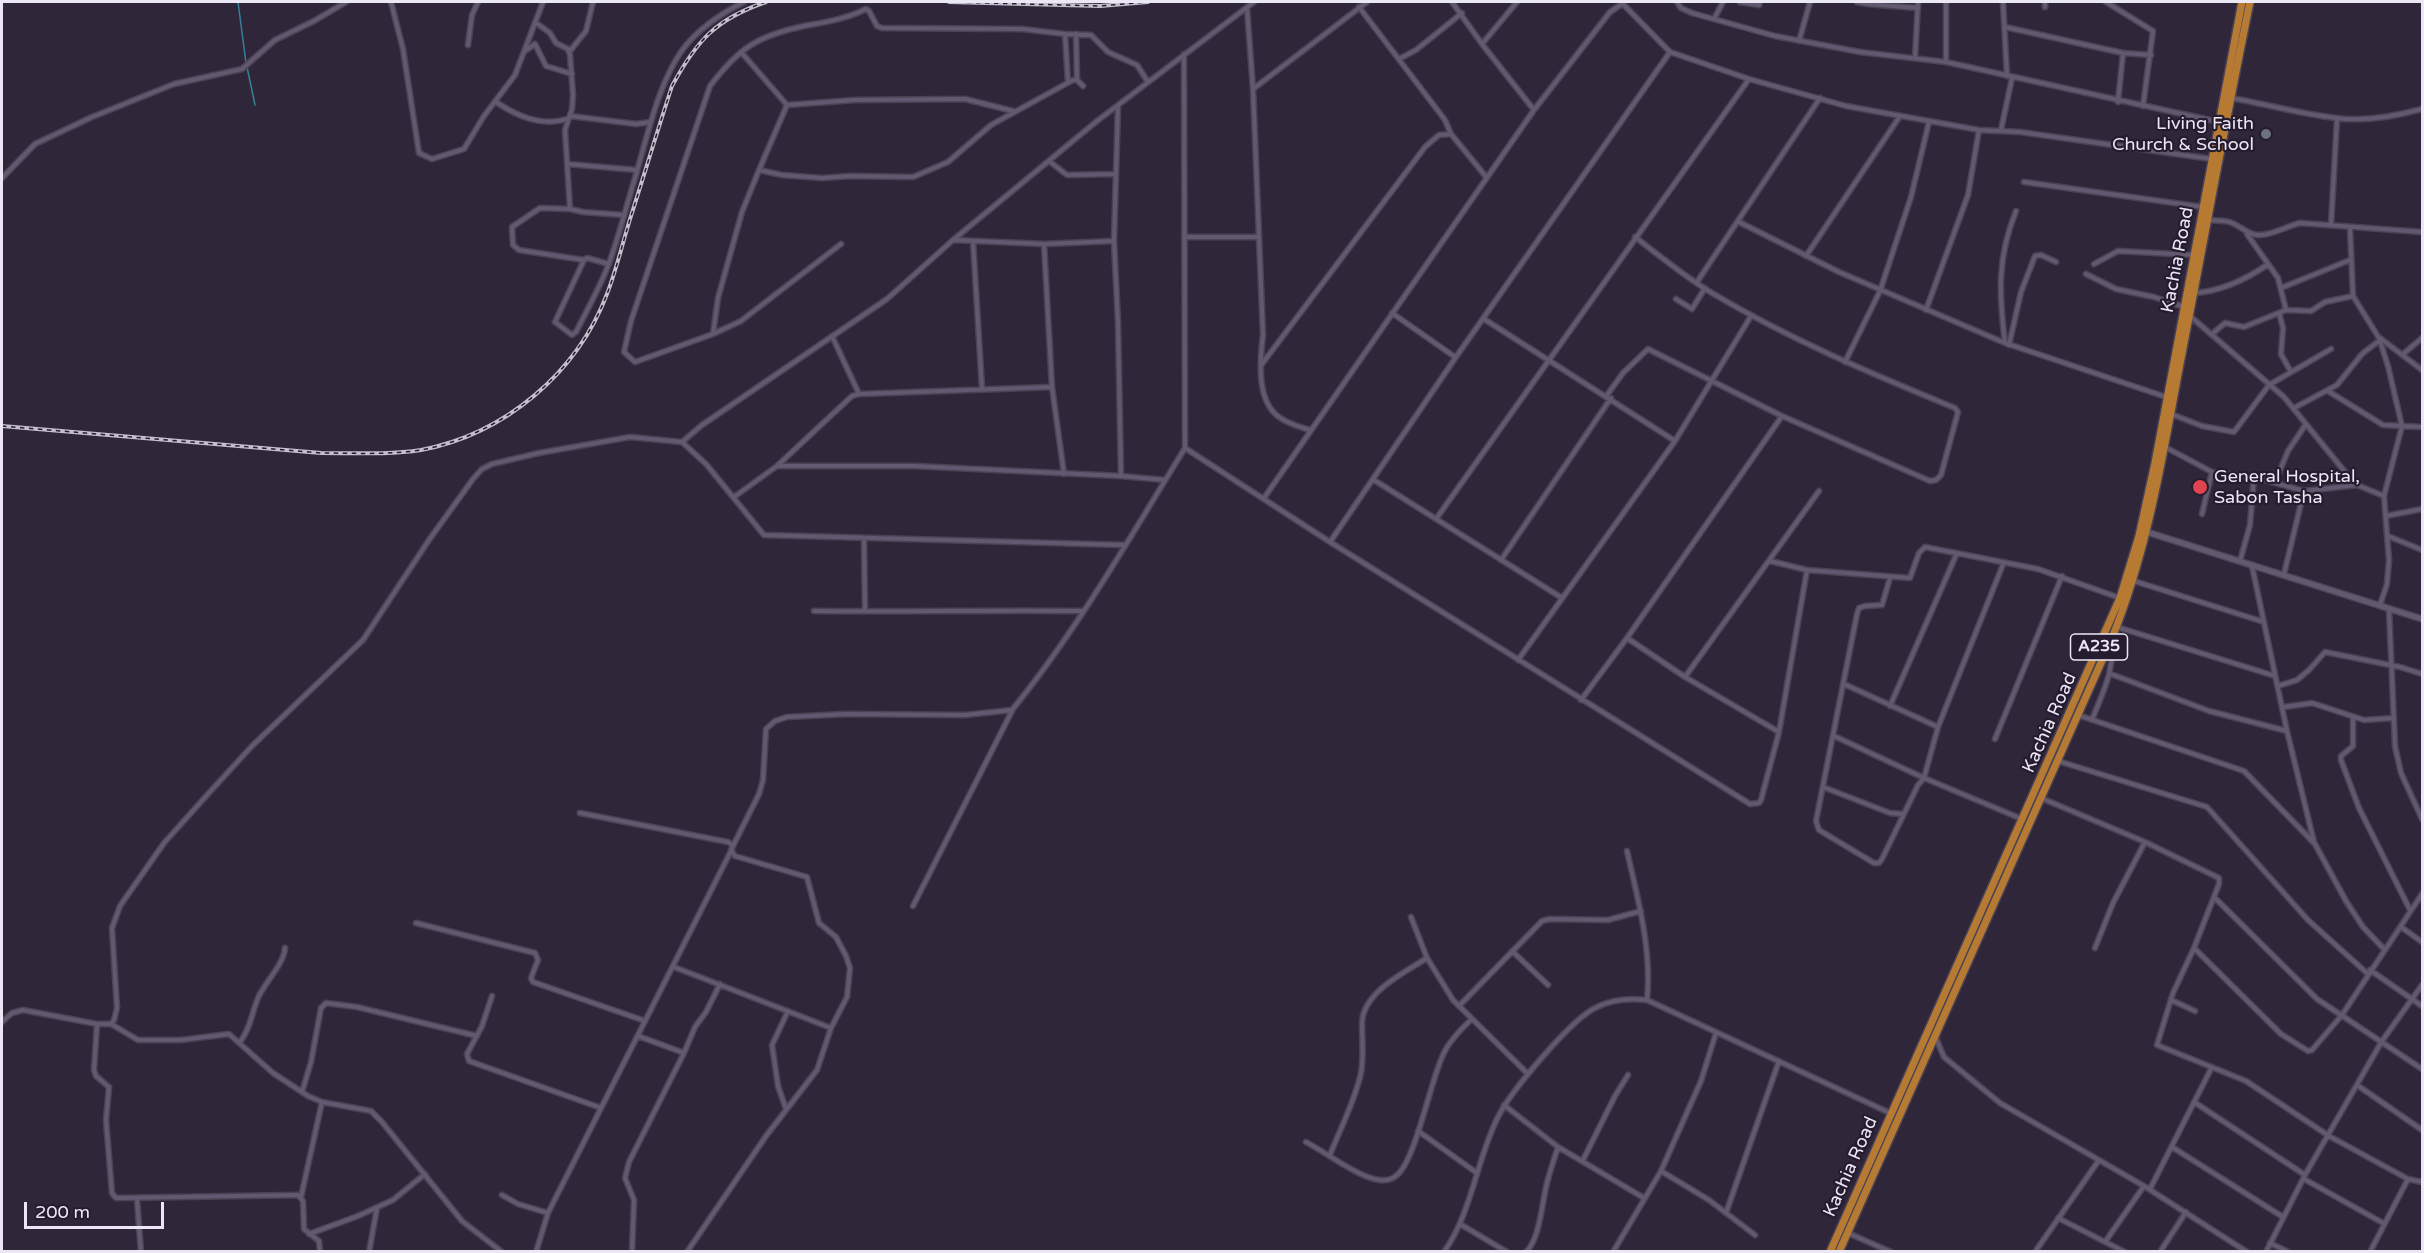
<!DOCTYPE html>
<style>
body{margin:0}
#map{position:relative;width:2424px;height:1253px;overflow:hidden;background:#2f263a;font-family:"Varela Round",sans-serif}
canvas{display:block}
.frame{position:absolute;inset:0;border:3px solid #ece7f4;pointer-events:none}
.scale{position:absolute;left:24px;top:1202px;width:140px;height:27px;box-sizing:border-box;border:3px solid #ece7f4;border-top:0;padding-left:8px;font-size:18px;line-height:21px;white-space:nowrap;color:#ece7f4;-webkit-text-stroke:4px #251c2f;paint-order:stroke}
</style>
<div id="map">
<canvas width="2424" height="1253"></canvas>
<div class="frame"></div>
<div class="scale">200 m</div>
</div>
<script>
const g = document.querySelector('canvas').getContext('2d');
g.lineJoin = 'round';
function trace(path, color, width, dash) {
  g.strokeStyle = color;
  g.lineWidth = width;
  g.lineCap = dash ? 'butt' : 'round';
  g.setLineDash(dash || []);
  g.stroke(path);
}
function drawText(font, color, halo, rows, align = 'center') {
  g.font = font + ' "Varela Round",sans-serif';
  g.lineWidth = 4.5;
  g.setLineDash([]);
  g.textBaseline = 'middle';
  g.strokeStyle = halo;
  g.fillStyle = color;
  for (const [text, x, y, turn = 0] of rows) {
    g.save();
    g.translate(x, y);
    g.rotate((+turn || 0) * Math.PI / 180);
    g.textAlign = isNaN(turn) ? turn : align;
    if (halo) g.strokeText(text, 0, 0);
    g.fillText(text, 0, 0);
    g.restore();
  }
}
trace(new Path2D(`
 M 238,2 L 246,63
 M 247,67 L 255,105`), '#368198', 1.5);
const minor = new Path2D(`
 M 391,2 L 403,49 L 419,153 L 432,159 L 464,149 L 484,116 L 515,75 L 543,2
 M 1452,2 L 1482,44 L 1534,110
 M 1621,2 L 1670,52 L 1749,79 L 1846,106 L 1979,130 L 2020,132 L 2212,159
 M 1677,2 L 1681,8 L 1692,13 L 1775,36 L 1860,52 L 1946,62 L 2219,122
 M 1740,2 L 1759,5 L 1760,2
 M 1857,2 L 1868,4 L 1918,8
 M 2003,2 L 2007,76
 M 2045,2 L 2045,7
 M 2106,2 L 2153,31 L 2143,106
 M 1359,7 L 1445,120 L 1451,134 L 1487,178
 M 1247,8 L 1253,89 L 1263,335 C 1260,359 1256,401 1279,417 C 1288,424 1300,427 1310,430
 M 1714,19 L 1723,2
 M 535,22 L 550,33 L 556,43 L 568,49 L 570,55 L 573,95 L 572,109 L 565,130 L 570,209
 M 2005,27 L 2123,53 L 2118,102
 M 1065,34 L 1091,35 L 1108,52 L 1137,65 L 1148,82
 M 1076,34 L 1077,80
 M 1799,41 L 1810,2
 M 1482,44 L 1517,2
 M 468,45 L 472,15 L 478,2
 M 525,51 L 535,44 L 546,66 L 572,74
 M 570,51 L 586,31 L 593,2
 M 741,52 L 787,105
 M 2123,53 L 2151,55
 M 1184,54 L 1185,448 L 1330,542 L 1750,804 L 1759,803 L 1761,800 L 1779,732 L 1807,570 L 1910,578 L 1919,553 L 1925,547 L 2038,569 L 2120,598
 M 1915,58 L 1918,2
 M 1399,59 L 1416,50 L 1462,13
 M 1946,62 L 1946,2
 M 1068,82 L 1065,34 L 1022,29 L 882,28 L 877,26 L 869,11 L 866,9 C 846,19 826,22 804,26 C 757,36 739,48 710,86 L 631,321 L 624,352 L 635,362 L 713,334 L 718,298 L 742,212 L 759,170 L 782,175 L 822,178 L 850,176 L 913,177 L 948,162 L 991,125 L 1073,80 L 1077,80 L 1083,86
 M 1253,89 L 1367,2
 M 2231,98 C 2266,104 2301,114 2336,118 C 2363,122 2396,116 2422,109
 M 496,102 C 517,116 541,127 567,119
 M 787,105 L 855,100 L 965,99 L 1013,111
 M 1118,106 L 1114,241 L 1118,322 L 1121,476
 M 570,116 L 636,124 L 651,122
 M 2001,130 L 2012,78
 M 1049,161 L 1067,175 L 1116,174
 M 567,164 L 637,170
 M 759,170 L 787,105
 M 2,178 L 35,144 L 92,117 L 174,84 L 242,69 L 275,40 L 314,21 L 346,2
 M 2024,182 L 2203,207
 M 2208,220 C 2215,221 2226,220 2232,223 C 2242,227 2247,234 2258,235 C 2271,236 2287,226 2300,223 L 2422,232
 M 1739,222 L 1839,272 L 2005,343 L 2166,397
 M 2331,225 L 2337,119
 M 2350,228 L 2353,296 L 2379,338 L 2388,366 L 2402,426 L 2384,496 L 2389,560 L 2387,584 L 2380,605
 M 2247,234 L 2278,278 L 2286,310
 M 1184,237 L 1259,237
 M 1635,237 C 1660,256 1685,277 1712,293 C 1789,339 1872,374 1955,408 L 1958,412 L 1941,475 L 1936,480 L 1930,481 L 1782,416
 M 953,240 L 1044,244 L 1114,241
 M 973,241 L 982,388
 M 1044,244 L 1052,387 L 1064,474
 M 1806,256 L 1900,116
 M 584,260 L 555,322 L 572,335 L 576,332 C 587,310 599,289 608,266 C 619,237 626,207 635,178 C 647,138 658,83 683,49 C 699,28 720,14 744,2
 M 609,264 L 587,258 L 584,260 L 519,250 L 513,245 L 512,227 L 540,208 L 570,209 L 583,212 L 624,215
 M 2094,264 L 2118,251 L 2194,255
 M 2086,274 L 2116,289 L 2154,297 L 2184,307
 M 1697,282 L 1820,98
 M 2281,288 L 2350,260
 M 2195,293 C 2221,291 2245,280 2267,265
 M 1676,299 L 1692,309 L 1705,288
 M 1926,310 L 1968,195 L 1979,130
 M 1392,313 L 1455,357
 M 2279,313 L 2283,328 L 2281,354 L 2291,372
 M 2190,316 L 2284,397 L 2350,478 L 2357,485 L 2384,496
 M 1484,319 L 1675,441
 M 713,334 L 741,321 L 841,244
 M 2212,334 L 2225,323 L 2244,327 L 2286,310 L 2311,311 L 2325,302 L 2353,296
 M 832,336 L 859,394
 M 2380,338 L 2422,370
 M 2005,343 C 1999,294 1997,258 2016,211
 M 2009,345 L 2021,292 L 2035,256 L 2041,255 L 2056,262
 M 2402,355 L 2422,338
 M 1845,362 L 1880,291 L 1911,197 L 1929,122
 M 1262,364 L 1425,147 L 1439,135 L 1451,134
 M 2328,391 L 2383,425 L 2422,427
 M 2294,408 L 2337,385 L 2362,354 L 2380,340
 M 2171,414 L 2202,426 L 2234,432 L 2269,385 L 2331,349
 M 682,442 L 702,425 L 887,299 L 953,240 L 1097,121 L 1254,2
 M 2165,447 L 2212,472 L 2254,477 L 2304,491 L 2357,485
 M 778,465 L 852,396 L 859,394 L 1052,387
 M 1374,480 L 1562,598
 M 2275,482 L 2288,451 L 2306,424
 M 734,497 L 777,466 L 914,466 L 1121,476 L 1165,480
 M 1264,498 L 1534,110 L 1610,12 L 1622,4
 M 2202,514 L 2212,472
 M 2386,516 L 2422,509
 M 1436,519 L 1749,79
 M 2388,536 L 2422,550
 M 864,538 L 865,611
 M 1330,542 L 1456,357 L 1670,52
 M 1501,560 L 1611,398
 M 1770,561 L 1807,570
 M 2240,561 L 2250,525 L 2254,477
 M 2252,566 L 2287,731 L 2314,842
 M 2284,574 L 2304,491
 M 1890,578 L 1882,605 L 1865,606 L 1859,608 L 1857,614 L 1816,821 L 1819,830 L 1874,863 L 1879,863 L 1882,859 L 1918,785 L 1924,778 L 1938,727 L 2004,562
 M 2134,581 L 2264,622
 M 2389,609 L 2395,746 L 2401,773 L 2422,819
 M 814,611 C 904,612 993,610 1083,611
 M 2117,627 L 2275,676
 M 1627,638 L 1685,677 L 1779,732
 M 1518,660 L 1675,441 L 1751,316
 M 2111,674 L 2209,711 L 2287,731
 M 1685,677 L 1819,491
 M 1844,684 L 1938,727
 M 2278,686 L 2297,680 L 2309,670 L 2325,652 L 2400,667 L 2422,674
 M 1581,700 L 1627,638 L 1782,416 L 1648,349 L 1623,373 L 1607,395
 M 1890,706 L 1957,553
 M 2284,707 L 2312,703 L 2364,720 L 2394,718
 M 2078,715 L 2244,771 L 2315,844 L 2346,901 L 2363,927 L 2384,949
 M 2353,717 L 2353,746 L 2341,756 L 2341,760 L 2359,808 L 2410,910
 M 2092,720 C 2103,691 2114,673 2112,642
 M 1834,736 L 1924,778 L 2022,819
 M 1995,739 L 2062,576
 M 2058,761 L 2207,807 L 2308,920 L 2368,974
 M 1823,787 L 1890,813 L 1903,814
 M 2041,798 L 2145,842 L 2219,878 L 2219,884 L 2194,948 L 2173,993 L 2157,1045 L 2246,1081 L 2329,1136 L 2408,1179 L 2422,1182
 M 580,813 L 728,842 L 732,845
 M 1627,851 C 1638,900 1652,949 1647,1000
 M 2214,897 L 2317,999 L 2422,1069
 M 913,906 L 1012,711
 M 1411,917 L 1427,958 L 1453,1000 L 1528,1074
 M 416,923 L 535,953 L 538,960 L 531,978 L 533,982 L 645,1021
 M 2401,927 L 2422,942
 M 2095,948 L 2113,903 L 2145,842
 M 2194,948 L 2281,1034 L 2308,1051 L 2312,1050 L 2342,1015 L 2422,894
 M 1512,951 L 1548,985
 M 674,967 L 831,1028
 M 2370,970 L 2422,1006
 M 492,996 L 482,1026 L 467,1054 L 469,1061 L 601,1108
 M 2171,1000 L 2195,1011
 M 1459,1006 L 1542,921 L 1550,919 L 1608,920 L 1641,911
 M 2,1022 L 12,1013 L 23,1010 L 97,1024 L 111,1024 L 114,1020 L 117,1008 L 112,928 L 120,906 L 164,843 L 208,794 L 252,746 L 363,640 L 429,540 L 473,479 L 482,469 L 492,464 L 539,453 L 630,437 L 682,442 L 706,464 L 764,535 L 1125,545
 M 97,1024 L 94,1070 L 96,1076 L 109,1087 L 106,1120 L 112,1193 L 116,1198 L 298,1195 L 303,1201 L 304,1229 L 319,1241 L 320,1252
 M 111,1024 L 138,1040 L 181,1040 L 229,1034 L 273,1073 L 308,1096 L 322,1102 L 371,1111 L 382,1122 L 462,1221 L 502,1252
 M 638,1036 L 684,1053
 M 1935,1036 L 1944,1057 L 2000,1103 L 2144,1186 L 2247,1252
 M 240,1042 C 251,1027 251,1015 258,998 C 265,982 284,964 285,948
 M 2357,1085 L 2422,1130
 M 302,1092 L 311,1062 L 321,1008 L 326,1003 L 357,1007 L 477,1036
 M 2194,1102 L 2305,1175
 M 1504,1105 L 1558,1147 L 1644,1198
 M 786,1109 L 778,1086 L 772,1045 L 788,1011
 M 1418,1131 L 1477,1173
 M 1306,1142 C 1325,1152 1361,1179 1380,1180 C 1386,1181 1393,1179 1397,1175 C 1416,1159 1430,1082 1443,1055 C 1449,1041 1461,1029 1472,1019
 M 2172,1147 L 2283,1217
 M 1330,1155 C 1340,1129 1355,1101 1361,1073 C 1364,1056 1362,1040 1362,1023 C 1363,992 1404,973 1427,958
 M 1583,1160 L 1615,1096 L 1628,1075
 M 1661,1171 L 1709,1200 L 1755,1235
 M 2304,1179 L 2383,1223
 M 2150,1189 L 2212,1067
 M 502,1195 L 518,1204 L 548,1213
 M 301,1197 L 322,1102
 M 137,1199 L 141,1252
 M 1726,1213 L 1779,1061
 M 2058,1218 L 2125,1252
 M 1460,1224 L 1507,1252
 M 1848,1233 L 1891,1252
 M 309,1234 L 358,1216 L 393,1200 L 425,1174
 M 2105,1242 L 2144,1186
 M 2270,1243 L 2288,1252
 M 369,1252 L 377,1208
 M 536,1252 L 548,1213 L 731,851
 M 632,1252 L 634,1200 L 625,1178 L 629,1162 L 684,1053 L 695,1027 L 706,1012 L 720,984
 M 687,1252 L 766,1136 L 817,1070 L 831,1028 L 847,997 L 850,968 L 846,956 L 836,937 L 819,923 L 807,877 L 735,856 L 731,850 L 759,794 L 763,780 L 766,729 L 775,721 L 787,717 L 846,714 L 965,715 L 1012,710 C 1078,629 1130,537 1185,448
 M 1444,1252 C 1472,1212 1476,1162 1497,1119 C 1509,1093 1572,1018 1597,1007 C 1613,999 1629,998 1647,1000 L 1890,1113
 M 1526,1252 C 1540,1239 1542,1202 1547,1183 C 1550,1171 1554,1159 1558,1147
 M 1613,1252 L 1661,1171 L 1701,1081 L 1716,1033
 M 2035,1252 L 2099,1160
 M 2160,1252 L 2186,1212
 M 2266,1252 L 2305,1175 L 2382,1041 L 2422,985
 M 2370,1252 L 2408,1179`);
const tertiary = new Path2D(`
 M 2147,532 L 2422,619`);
const trunk = new Path2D(`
 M 1830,1252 L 2120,598 L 2139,536 L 2155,463 L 2242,2
 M 1839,1252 L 2112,638 C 2147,552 2162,460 2179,369 C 2203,246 2225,124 2250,2`);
trace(minor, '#4a4354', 7);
trace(tertiary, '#4a4354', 8);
trace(trunk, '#4a4354', 10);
trace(minor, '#62586f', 4);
trace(tertiary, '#62586f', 5);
trace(trunk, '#b77a32', 7);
const rail = new Path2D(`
 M 949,2 L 1100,6 L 1148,2
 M 2,426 L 321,453 C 354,453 389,455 421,450 C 505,434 577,373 607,294 C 617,268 623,241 631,216 C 645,172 658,129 672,86 C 697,40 716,19 766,2`);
trace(rail, '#c5bfcd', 4);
trace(rail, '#251c2f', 1.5, [4.5]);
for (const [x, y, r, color] of [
 [2266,134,6,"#6b7280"],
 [2200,487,8,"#e0444e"]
]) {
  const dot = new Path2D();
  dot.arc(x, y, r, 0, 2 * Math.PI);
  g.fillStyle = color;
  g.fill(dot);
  trace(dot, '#251c2f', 2);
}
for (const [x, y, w] of [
 [2099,647,57]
]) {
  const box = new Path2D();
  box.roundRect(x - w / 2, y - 13, w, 26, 4.5);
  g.fillStyle = '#251c2f';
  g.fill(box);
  trace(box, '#ece7f4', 1.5);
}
drawText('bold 16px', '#ece7f4', null, [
 ["A235",2099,647]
]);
drawText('18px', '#ece7f4', '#251c2f', [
 ["Living Faith",2254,124],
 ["Church & School",2254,145],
 ["General Hospital,",2214,477,"left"],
 ["Sabon Tasha",2214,498,"left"]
], 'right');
drawText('18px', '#ece7f4', '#251c2f', [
 ["Kachia Road",2178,260,-79],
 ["Kachia Road",2050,723,-66],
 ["Kachia Road",1851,1167,-66]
]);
</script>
